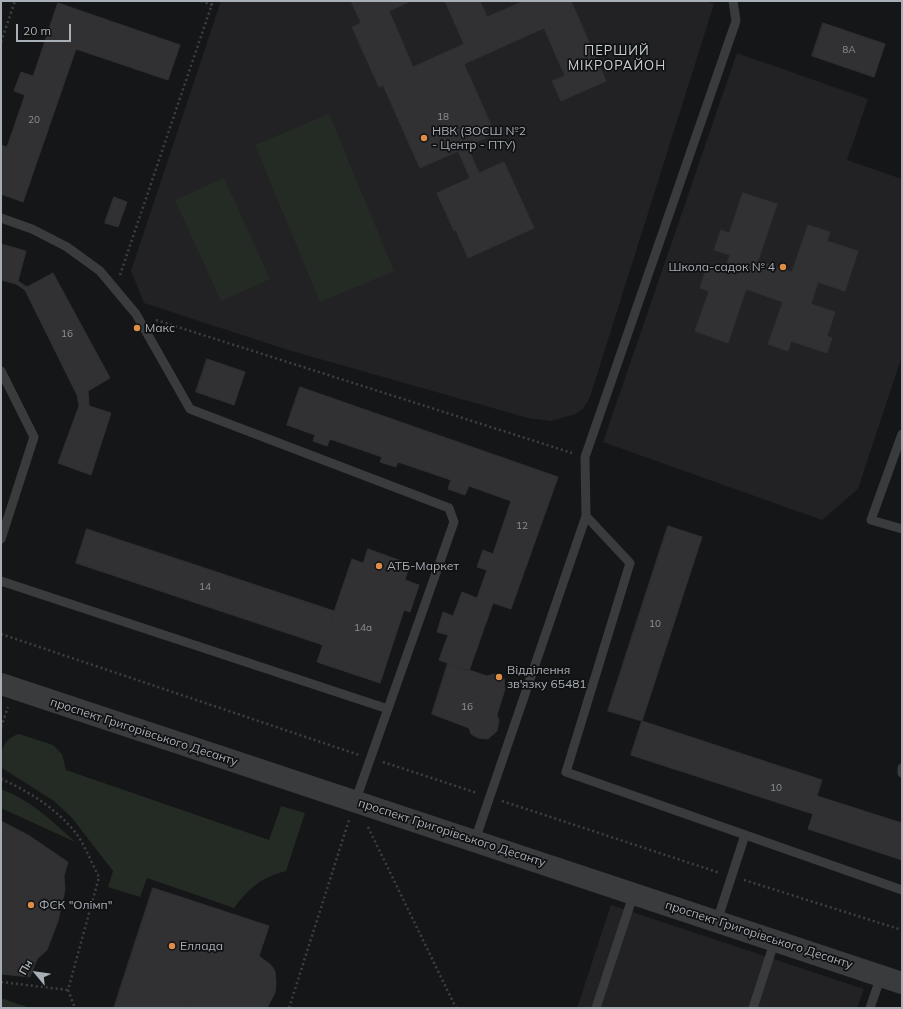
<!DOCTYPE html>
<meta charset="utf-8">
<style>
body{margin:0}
#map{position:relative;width:903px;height:1009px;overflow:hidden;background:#151617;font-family:Mulish,sans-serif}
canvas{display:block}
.frame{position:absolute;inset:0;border:2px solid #a9afb6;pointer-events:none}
.north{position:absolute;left:16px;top:953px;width:40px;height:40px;-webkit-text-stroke:3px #101112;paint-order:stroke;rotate:299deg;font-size:11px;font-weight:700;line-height:16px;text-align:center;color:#a9afb6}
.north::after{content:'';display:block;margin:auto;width:14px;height:18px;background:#a9afb6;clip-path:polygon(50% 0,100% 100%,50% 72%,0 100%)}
.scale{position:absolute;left:16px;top:24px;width:55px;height:18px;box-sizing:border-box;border:2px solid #a9afb6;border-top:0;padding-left:5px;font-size:12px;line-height:14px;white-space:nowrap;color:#a9afb6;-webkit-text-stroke:3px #101112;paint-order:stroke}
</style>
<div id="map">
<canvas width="903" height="1009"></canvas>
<div class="frame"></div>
<div class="north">Пн</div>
<div class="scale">20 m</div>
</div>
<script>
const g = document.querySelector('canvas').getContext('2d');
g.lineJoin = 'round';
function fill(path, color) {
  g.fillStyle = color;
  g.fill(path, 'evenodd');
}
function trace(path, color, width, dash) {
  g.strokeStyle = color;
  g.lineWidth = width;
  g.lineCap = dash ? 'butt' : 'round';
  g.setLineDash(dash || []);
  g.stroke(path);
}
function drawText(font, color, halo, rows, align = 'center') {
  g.font = font + ' Mulish,sans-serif';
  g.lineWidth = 3.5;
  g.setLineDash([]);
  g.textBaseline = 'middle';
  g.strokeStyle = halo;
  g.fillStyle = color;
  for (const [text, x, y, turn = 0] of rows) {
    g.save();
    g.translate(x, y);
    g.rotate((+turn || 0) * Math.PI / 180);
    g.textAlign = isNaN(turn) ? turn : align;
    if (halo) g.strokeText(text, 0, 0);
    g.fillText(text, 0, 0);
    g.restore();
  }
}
fill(new Path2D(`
 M 221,1 L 706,1 L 714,4 L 590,397 L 583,409 L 576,414 L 551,421 L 528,418 L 288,350 L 144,303 L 131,271 Z
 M 737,53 L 868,99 L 847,160 L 902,179 L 902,356 L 858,489 L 822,520 L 603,442 Z
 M 611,905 L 864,989 L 857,1008 L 577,1008 Z`), '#222224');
fill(new Path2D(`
 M 329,114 L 394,271 L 320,302 L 255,145 Z
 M 224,178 L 270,279 L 221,301 L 175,200 Z
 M 19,734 L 53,745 L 62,754 L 66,770 L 269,840 L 281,806 L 305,813 L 286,871 C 262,877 249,888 234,908 L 147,878 L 140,897 L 108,887 L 113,871 L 72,818 L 54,801 L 2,768 C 0,752 2,739 19,734 Z
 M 1,789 C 30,800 53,821 75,842 L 1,808 Z
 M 1,998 L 30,1008 L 1,1008 Z`), '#242b24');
const building = new Path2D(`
 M 351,1 L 411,1 L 389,11 L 413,67 L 464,44 L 445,1 L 480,1 L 487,17 L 524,1 L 571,1 L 606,81 L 561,101 L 552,81 L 565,76 L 544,28 L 464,64 L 495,134 L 467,146 L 479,173 L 504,162 L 534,228 L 468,258 L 456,230 L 454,231 L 437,193 L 470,178 L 458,151 L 420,168 L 383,85 L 379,87 L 352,27 L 361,23 Z
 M 58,3 L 180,45 L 168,80 L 76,49 L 23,202 L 1,194 L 1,145 L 7,147 L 25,95 L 14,91 L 21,72 L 33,76 Z
 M 823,23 L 885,44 L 874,77 L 812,56 Z
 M 743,193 L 777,204 L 758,261 L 792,272 L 808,225 L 830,232 L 827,241 L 858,251 L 845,291 L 818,282 L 811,304 L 835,312 L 827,336 L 832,338 L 827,353 L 791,341 L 788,351 L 768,344 L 783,302 L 746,289 L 728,343 L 695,331 L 709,291 L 700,288 L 707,266 L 724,272 L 730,255 L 714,250 L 721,230 L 729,233 Z
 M 114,197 L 127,202 L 118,227 L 105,223 Z
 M 1,244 L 26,251 L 18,281 L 27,287 L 53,273 L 110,378 L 88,391 L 89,406 L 111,413 L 91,475 L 58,463 L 79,406 L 77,395 L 25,290 L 16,284 L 1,280 Z
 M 207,359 L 245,372 L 234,405 L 196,392 Z
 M 300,387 L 558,477 L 511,609 L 493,603 L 469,671 L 439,660 L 448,635 L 437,632 L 443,612 L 453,616 L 462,592 L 477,598 L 487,570 L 477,567 L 483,550 L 493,554 L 511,501 L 469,486 L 465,495 L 448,489 L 451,480 L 398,462 L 396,467 L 380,462 L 382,457 L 330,439 L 327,446 L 313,441 L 315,435 L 287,425 Z
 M 668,526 L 702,537 L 642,721 L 608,711 Z
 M 87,529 L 334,611 L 323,645 L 76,563 Z
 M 368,549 L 410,564 L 405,580 L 419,585 L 410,612 L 404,610 L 380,683 L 317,662 L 352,559 L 363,563 Z
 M 448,663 L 487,676 L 495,674 L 504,678 L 505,689 L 497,715 L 499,720 L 497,731 L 488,739 L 478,738 L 471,734 L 469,728 L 432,714 Z
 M 642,721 L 822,780 L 817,796 L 902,823 L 902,860 L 808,829 L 813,814 L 631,755 Z
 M 1,821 L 28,835 L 68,862 L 64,876 L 65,890 L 58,921 L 47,950 L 37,959 L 30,977 L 1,974 Z
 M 153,888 L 193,901 L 209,923 L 211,939 L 210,952 L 200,986 L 189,1008 L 114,1008 Z
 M 193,901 L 269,926 L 259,956 L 271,965 L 275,971 L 276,984 L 275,993 L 267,1008 L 189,1008 L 200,986 L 210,952 L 211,939 L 209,923 Z`);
fill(building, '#313133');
trace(building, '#303033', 1);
trace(new Path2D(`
 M 201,1 L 212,5
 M 1,42 L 15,1
 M 120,275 L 213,1
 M 156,320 L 572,453
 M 1,634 L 359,755
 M 1,727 L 8,707
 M 383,762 L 477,793
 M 1,779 C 29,791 60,811 78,836 C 86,848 92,864 99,877 L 68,990 L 75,1008
 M 502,801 L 720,873
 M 368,827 L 456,1008
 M 744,880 L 902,930
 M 1,982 L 68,990
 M 289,1008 L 349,820`), '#3d4042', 2.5, [2, 3]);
trace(new Path2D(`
 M 1,218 L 32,229 L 67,247 L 100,271 L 136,314 L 190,409 L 449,508 L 454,522 L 355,802
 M 1,371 L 34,437 L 1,539
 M 902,434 L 871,520 L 902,529
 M 586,516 L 630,563 L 566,772 L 902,890
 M 1,581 L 388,709
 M 902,768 L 902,773
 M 475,840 L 586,516 L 585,457 L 736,21 L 733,1
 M 717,921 L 745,835
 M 596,1008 L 634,893
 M 753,1008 L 775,940
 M 870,1008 L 881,976`), '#393b3d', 9);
trace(new Path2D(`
 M 1,684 L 902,983`), '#393b3d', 22);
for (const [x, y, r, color] of [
 [424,138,4,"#dd8d47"],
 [783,267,4,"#dd8d47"],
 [137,328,4,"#dd8d47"],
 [379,566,4,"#dd8d47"],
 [499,677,4,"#dd8d47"],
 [31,905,4,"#dd8d47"],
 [172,946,4,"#dd8d47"]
]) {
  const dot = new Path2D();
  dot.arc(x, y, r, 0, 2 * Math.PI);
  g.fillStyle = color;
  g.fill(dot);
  trace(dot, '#101112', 1.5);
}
drawText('10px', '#8b9095', null, [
 ["8А",849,50],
 ["18",443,117],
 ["20",34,120],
 ["16",67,334],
 ["12",522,526],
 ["14",205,587],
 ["10",655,624],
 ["14а",363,628],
 ["16",467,707],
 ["10",776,788]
]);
drawText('12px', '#a9afb6', '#101112', [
 ["НВК (ЗОСШ №2",432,131],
 ["- Центр - ПТУ)",432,145],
 ["Школа-садок № 4",775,267,"right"],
 ["Макс",145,328],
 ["АТБ-Маркет",387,566],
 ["Відділення",507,670],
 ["зв'язку 65481",507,684],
 ["ФСК \"Олімп\"",39,905],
 ["Еллада",180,946]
], 'left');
drawText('12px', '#a9afb6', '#101112', [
 ["проспект Григорівського Десанту",144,732,18],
 ["проспект Григорівського Десанту",452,833,18],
 ["проспект Григорівського Десанту",759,935,18]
]);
g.letterSpacing = '1px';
drawText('13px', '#c9cdd2', '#101112', [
 ["ПЕРШИЙ",617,51],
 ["МІКРОРАЙОН",617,66]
]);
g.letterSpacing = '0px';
</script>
